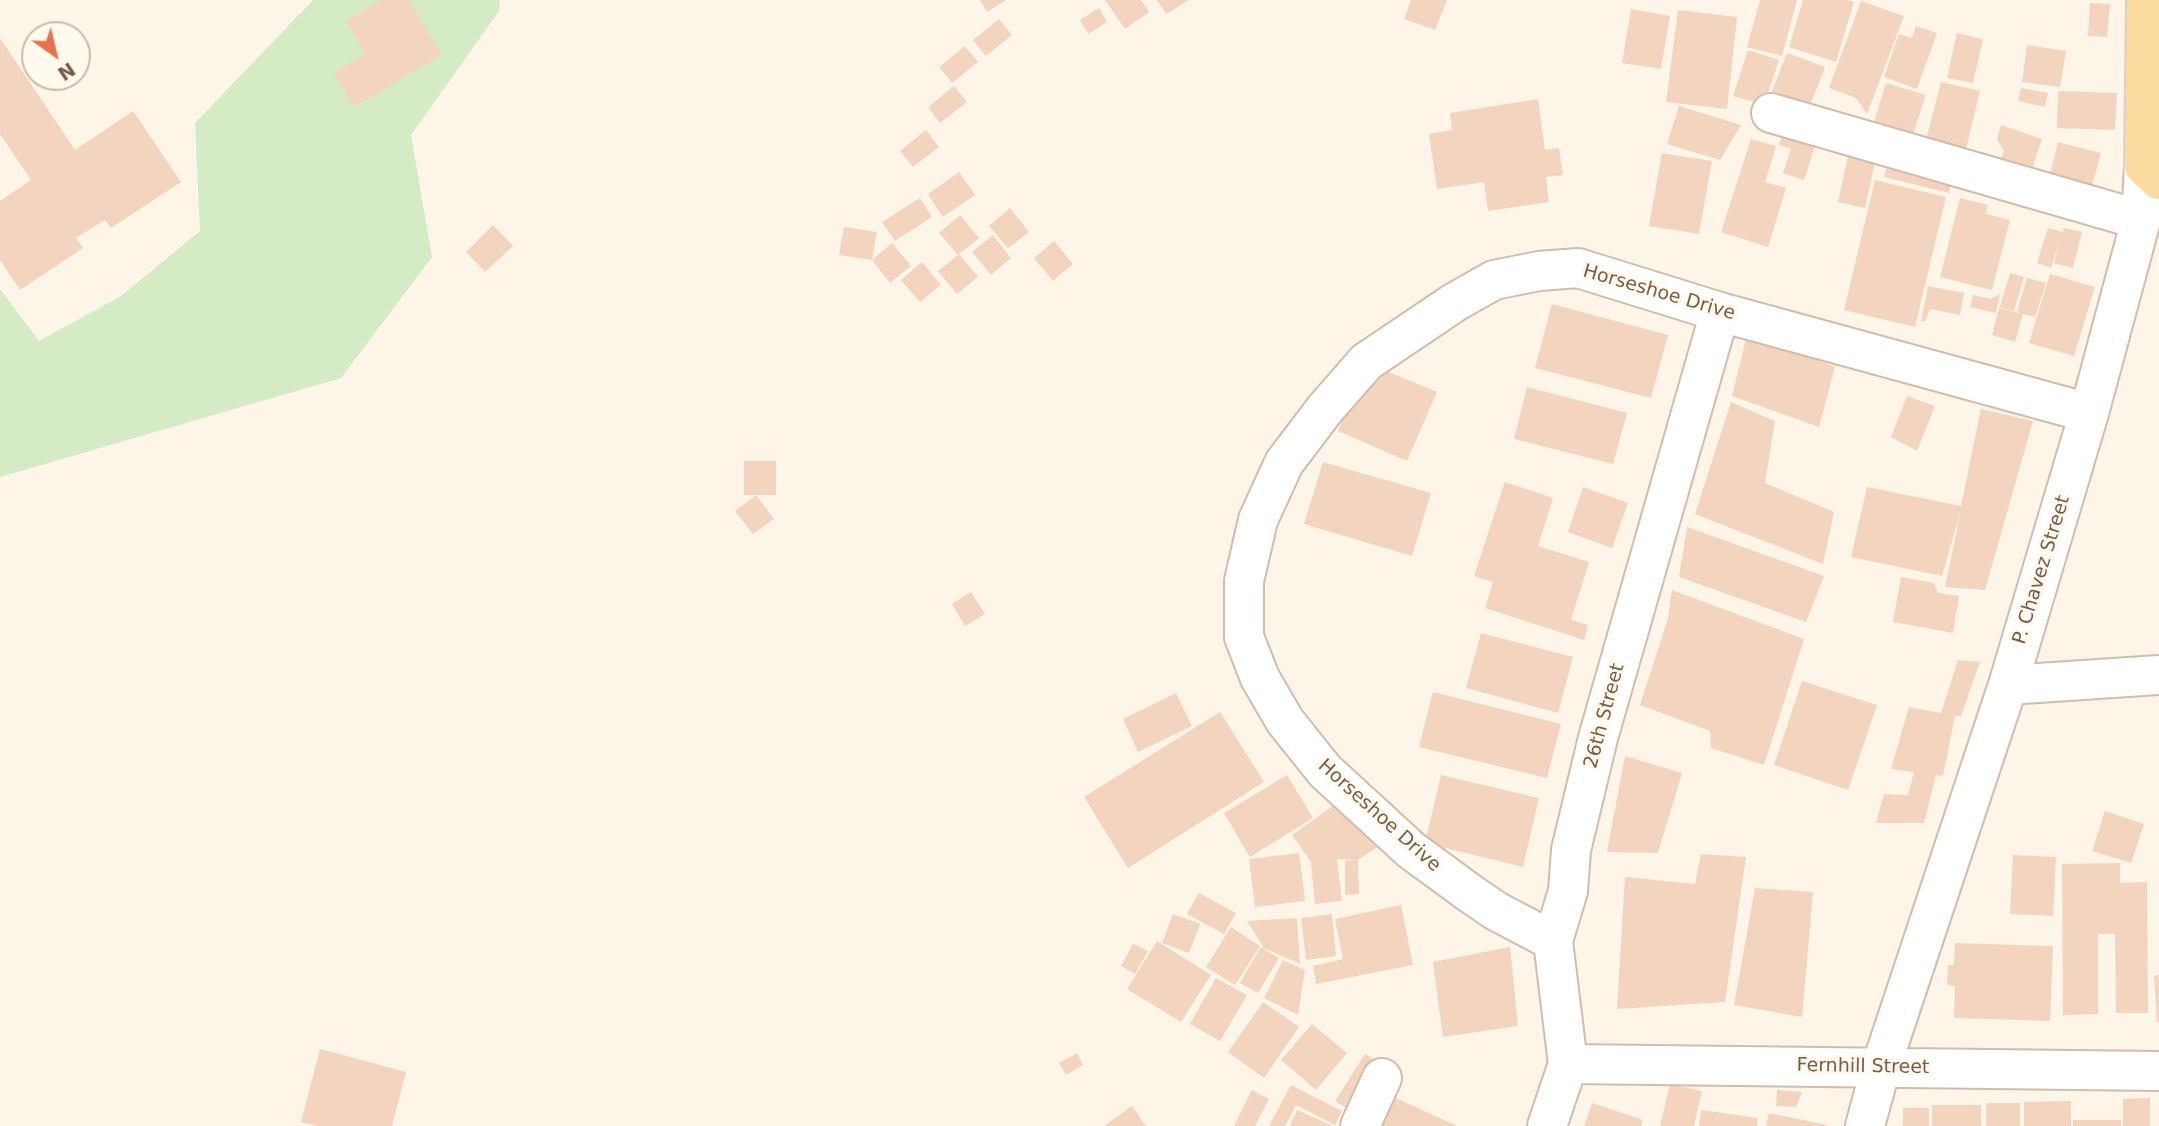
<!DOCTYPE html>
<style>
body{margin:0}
#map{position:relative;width:2159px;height:1126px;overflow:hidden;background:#fcf5e8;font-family:"DejaVu Sans",sans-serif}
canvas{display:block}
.north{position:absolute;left:21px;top:21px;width:70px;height:70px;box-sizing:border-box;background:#fff9ee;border:2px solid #c9baad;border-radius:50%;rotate:146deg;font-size:19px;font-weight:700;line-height:28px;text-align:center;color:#775c4b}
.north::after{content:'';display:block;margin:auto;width:24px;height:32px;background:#e6734d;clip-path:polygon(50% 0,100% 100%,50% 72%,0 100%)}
</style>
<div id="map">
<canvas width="2159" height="1126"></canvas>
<div class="north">N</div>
</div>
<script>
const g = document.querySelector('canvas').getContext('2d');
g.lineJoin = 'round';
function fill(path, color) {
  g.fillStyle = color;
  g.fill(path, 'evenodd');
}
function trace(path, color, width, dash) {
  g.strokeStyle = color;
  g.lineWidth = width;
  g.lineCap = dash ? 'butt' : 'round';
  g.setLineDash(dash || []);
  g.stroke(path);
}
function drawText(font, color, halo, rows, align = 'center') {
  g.font = font + ' "DejaVu Sans",sans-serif';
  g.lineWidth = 6;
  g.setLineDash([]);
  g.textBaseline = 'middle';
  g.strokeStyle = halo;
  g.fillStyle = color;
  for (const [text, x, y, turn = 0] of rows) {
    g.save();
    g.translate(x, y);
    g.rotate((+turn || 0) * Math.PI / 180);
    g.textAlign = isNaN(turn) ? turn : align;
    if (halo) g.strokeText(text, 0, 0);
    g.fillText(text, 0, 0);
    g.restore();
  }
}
fill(new Path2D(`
 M 313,0 L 500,0 L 499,11 L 411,135 L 432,257 L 341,378 L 0,477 L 0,289 L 39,341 L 121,296 L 200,231 L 195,123 Z`), '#d4ebc5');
fill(new Path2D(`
 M 382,0 L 409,0 L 442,55 L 354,107 L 334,73 L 365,54 L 346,21 Z
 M 980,0 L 1006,0 L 987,12 Z
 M 1105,0 L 1141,0 L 1149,12 L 1125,29 Z
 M 1157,0 L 1189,0 L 1166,14 Z
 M 1411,0 L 1447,0 L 1435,30 L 1404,19 Z
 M 1760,0 L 1797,0 L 1782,56 L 1747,47 Z
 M 1803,0 L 1847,0 L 1854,2 L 1836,62 L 1789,47 Z
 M 1861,1 L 1904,16 L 1867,114 L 1856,98 L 1829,88 Z
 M 2090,3 L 2110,4 L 2107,37 L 2088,36 Z
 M 1099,8 L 1107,22 L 1088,34 L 1080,20 Z
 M 1631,9 L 1670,16 L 1661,69 L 1622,63 Z
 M 1678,10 L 1737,17 L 1727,109 L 1666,102 Z
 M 999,19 L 1012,35 L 986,56 L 973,40 Z
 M 1916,26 L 1937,33 L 1917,89 L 1884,77 L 1899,34 L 1912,38 Z
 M 1957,33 L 1983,39 L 1973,83 L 1947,78 Z
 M 0,38 L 75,150 L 133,111 L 181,182 L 111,228 L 105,220 L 76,238 L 83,248 L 20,290 L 0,260 L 0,201 L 31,180 L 0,134 Z
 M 2027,45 L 2066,51 L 2060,87 L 2022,82 Z
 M 965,46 L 978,62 L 952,83 L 939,67 Z
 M 1748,50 L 1779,60 L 1764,105 L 1733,96 Z
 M 1787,53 L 1825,67 L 1804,121 L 1766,106 Z
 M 1941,82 L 1980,91 L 1966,149 L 1926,140 Z
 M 1886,83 L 1926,95 L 1908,150 L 1869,137 Z
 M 954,86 L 967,102 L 940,123 L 928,107 Z
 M 2021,88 L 2048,93 L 2045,107 L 2018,101 Z
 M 2058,91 L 2117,93 L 2115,130 L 2057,128 Z
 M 1538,99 L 1545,150 L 1559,148 L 1563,175 L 1546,177 L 1549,202 L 1488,211 L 1484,182 L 1437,189 L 1429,134 L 1452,130 L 1450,113 Z
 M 1679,106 L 1741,125 L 1720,160 L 1667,144 Z
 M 1787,120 L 1820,131 L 1804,180 L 1783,173 L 1791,149 L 1779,145 Z
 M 2001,125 L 2042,139 L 2028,181 L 1997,170 L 2004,151 L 1997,139 Z
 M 926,130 L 939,147 L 913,167 L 900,151 Z
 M 1751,139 L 1776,146 L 1765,182 L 1786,188 L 1768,247 L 1721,232 Z
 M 2058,142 L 2101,153 L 2091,190 L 2049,179 Z
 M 1850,147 L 1877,153 L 1865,208 L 1838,202 Z
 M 1662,153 L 1712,161 L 1699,234 L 1649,226 Z
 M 1890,154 L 1954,169 L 1949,193 L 1884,177 Z
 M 959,172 L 975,195 L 943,217 L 928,194 Z
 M 1875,180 L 1946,197 L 1915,327 L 1844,310 Z
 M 920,198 L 932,217 L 895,241 L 882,222 Z
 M 1960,198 L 1988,205 L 1986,214 L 2010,220 L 1992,290 L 1940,277 Z
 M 1010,208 L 1029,232 L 1008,248 L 989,226 Z
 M 960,215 L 979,238 L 959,254 L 978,277 L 957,294 L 938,271 L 958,255 L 939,233 Z
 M 493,225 L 513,246 L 485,272 L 466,252 Z
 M 844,227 L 877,232 L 872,260 L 892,243 L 911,266 L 890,283 L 872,260 L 839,255 Z
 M 2048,228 L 2063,232 L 2064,228 L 2082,232 L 2073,268 L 2054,263 L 2060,239 L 2051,268 L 2037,263 Z
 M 993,235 L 1011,258 L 991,275 L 972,252 Z
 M 1054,241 L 1073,264 L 1053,281 L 1034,258 Z
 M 922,262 L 941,285 L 920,302 L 901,280 Z
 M 2010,273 L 2024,277 L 2014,311 L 2000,307 Z
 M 2050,274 L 2095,287 L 2074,356 L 2029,343 Z
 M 2027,278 L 2046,283 L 2035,317 L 2023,314 L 2015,342 L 1992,335 L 1999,308 L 2020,313 L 2017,311 Z
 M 1928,286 L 1964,293 L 1960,315 L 1930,309 L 1925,321 L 1921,322 Z
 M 2000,294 L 1996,313 L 1970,307 L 1973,295 L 1991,299 Z
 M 1552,304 L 1668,335 L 1651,398 L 1535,368 Z
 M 1748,331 L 1835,367 L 1819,427 L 1732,396 Z
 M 1367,363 L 1437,392 L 1407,461 L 1338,431 Z
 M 1527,387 L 1627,413 L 1613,464 L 1514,439 Z
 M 1907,396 L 1935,406 L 1917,451 L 1891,437 Z
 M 1731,402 L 1775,421 L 1765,483 L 1834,512 L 1823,564 L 1695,514 Z
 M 1981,409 L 2033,421 L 1985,590 L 1945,587 L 1961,510 L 1942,576 L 1851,557 L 1867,487 L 1961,506 Z
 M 744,461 L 776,461 L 776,495 L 744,495 Z
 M 1323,462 L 1431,493 L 1412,556 L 1304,524 Z
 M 1505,482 L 1553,498 L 1538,546 L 1589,562 L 1571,620 L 1588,625 L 1584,640 L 1485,608 L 1493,582 L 1474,576 Z
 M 1583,487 L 1628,503 L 1612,548 L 1568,532 Z
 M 756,495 L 774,519 L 753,534 L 735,511 Z
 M 1687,527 L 1824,576 L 1806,622 L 1679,577 Z
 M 1901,577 L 1934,583 L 1938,593 L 1959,596 L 1953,633 L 1893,622 Z
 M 1672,590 L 1804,639 L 1764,765 L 1711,748 L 1710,731 L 1640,705 L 1668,618 Z
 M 971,592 L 985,614 L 965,626 L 952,604 Z
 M 1481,633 L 1573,657 L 1558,713 L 1466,688 Z
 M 1958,660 L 1980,662 L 1961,716 L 1955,716 L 1943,776 L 1936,775 L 1924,823 L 1876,823 L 1884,794 L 1908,795 L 1914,772 L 1891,769 L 1909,707 L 1941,713 Z
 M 1802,681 L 1877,705 L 1848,790 L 1774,765 Z
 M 1433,692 L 1561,724 L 1547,778 L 1419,747 Z
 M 1176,693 L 1192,726 L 1138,752 L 1123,719 Z
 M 1220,712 L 1264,782 L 1128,868 L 1084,797 Z
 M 1625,756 L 1682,773 L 1658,853 L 1607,852 Z
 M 1287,775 L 1313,818 L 1250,857 L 1224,813 Z
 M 1441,775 L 1539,798 L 1523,867 L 1425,843 Z
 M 1345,797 L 1379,846 L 1358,860 L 1337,859 L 1342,901 L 1315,904 L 1311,862 L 1292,835 Z
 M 2105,811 L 2144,824 L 2131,863 L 2092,851 Z
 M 1299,853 L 1305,901 L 1255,907 L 1249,859 Z
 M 1701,854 L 1746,857 L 1725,1002 L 1617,1009 L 1625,877 L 1695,884 Z
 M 2013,855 L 2056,857 L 2053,916 L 2010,914 Z
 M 1358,860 L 1359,894 L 1345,895 L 1345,861 Z
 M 2120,863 L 2120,883 L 2147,882 L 2148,1013 L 2116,1013 L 2115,934 L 2098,934 L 2098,1014 L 2063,1015 L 2062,864 Z
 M 1755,888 L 1813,892 L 1802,1017 L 1734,1005 Z
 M 1199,893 L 1236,913 L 1224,934 L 1187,914 Z
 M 1401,905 L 1413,965 L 1316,984 L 1313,966 L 1343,959 L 1335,919 Z
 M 1173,914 L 1200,924 L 1189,953 L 1162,943 Z
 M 1332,914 L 1336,956 L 1306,960 L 1301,918 Z
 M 1297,918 L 1300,964 L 1264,948 L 1247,921 Z
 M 1231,927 L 1260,946 L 1235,985 L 1206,967 Z
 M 1157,941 L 1211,975 L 1181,1022 L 1127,989 Z
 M 1955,943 L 2053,946 L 2050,1021 L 1954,1018 L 1955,986 L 1947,985 L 1948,965 L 1954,965 Z
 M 1133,944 L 1148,951 L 1135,974 L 1121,966 Z
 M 1261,947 L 1279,958 L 1258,993 L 1240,983 Z
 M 1510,947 L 1518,1026 L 1443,1037 L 1433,962 Z
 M 1283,960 L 1305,970 L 1298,1015 L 1264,998 Z
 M 2159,975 L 2159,1022 L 2157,1022 L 2154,976 Z
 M 1216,978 L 1247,995 L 1220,1041 L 1190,1024 Z
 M 1263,1002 L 1299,1027 L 1264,1078 L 1228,1052 Z
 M 1312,1024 L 1347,1053 L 1316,1090 L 1281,1060 Z
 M 320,1049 L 406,1072 L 392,1126 L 317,1126 L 301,1122 Z
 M 1077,1053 L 1083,1065 L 1066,1075 L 1059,1063 Z
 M 1365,1054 L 1386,1067 L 1356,1114 L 1335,1101 Z
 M 1670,1084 L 1702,1091 L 1694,1126 L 1660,1126 Z
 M 1291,1085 L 1342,1111 L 1335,1125 L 1296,1105 L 1285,1126 L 1269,1126 Z
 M 1374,1088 L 1457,1126 L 1356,1126 Z
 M 1252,1090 L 1269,1099 L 1255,1126 L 1234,1126 Z
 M 1777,1090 L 1802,1092 L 1796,1107 L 1776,1106 Z
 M 2150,1098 L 2150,1126 L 2123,1126 L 2123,1099 Z
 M 2071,1101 L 2071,1126 L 2024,1126 L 2024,1102 Z
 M 1592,1103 L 1643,1120 L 1641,1126 L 1584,1126 Z
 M 1986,1103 L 2020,1103 L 2020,1126 L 1986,1126 Z
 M 1932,1105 L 1981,1105 L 1981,1126 L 1932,1126 Z
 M 1132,1106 L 1146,1126 L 1104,1126 Z
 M 1903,1108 L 1929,1108 L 1929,1126 L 1903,1126 Z
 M 1297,1110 L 1333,1126 L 1290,1126 Z
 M 1701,1110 L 1758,1118 L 1757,1126 L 1699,1126 Z
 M 1769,1113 L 1827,1125 L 1827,1126 L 1766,1126 Z
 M 2073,1120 L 2121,1120 L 2121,1126 L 2073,1126 Z`), '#f2d4bf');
const minor = new Path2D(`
 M 1771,113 L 2141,220
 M 2008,685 L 2159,675
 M 1553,941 L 1496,911 L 1471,894 L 1411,850 L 1325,771 L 1285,721 L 1260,678 L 1244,637 L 1244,581 L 1258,520 L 1284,463 L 1325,409 L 1366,362 L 1455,302 L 1494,280 L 1539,271 L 1578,268 L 1720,312 L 2089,413
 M 1568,1064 L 2159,1071
 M 1360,1126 L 1382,1078
 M 1547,1126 L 1568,1064 L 1553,941 L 1568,891 L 1571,850 L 1598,738 L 1720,312
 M 1865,1126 L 1881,1067 L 2008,685 L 2089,413 L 2141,220 L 2144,166`);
const major = new Path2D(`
 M 2146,0 L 2144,166 L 2159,180`);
trace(minor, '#cfbdad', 42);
trace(major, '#d9d1cd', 42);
trace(minor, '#fff', 38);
trace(major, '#fbdba0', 38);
drawText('19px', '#775c4b', '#fff9ee', [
 ["Horseshoe Drive",1659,293,16],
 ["P. Chavez Street",2042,570,-73],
 ["26th Street",1605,716,-75],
 ["Horseshoe Drive",1379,816,42],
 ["Fernhill Street",1863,1067,1]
]);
</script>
